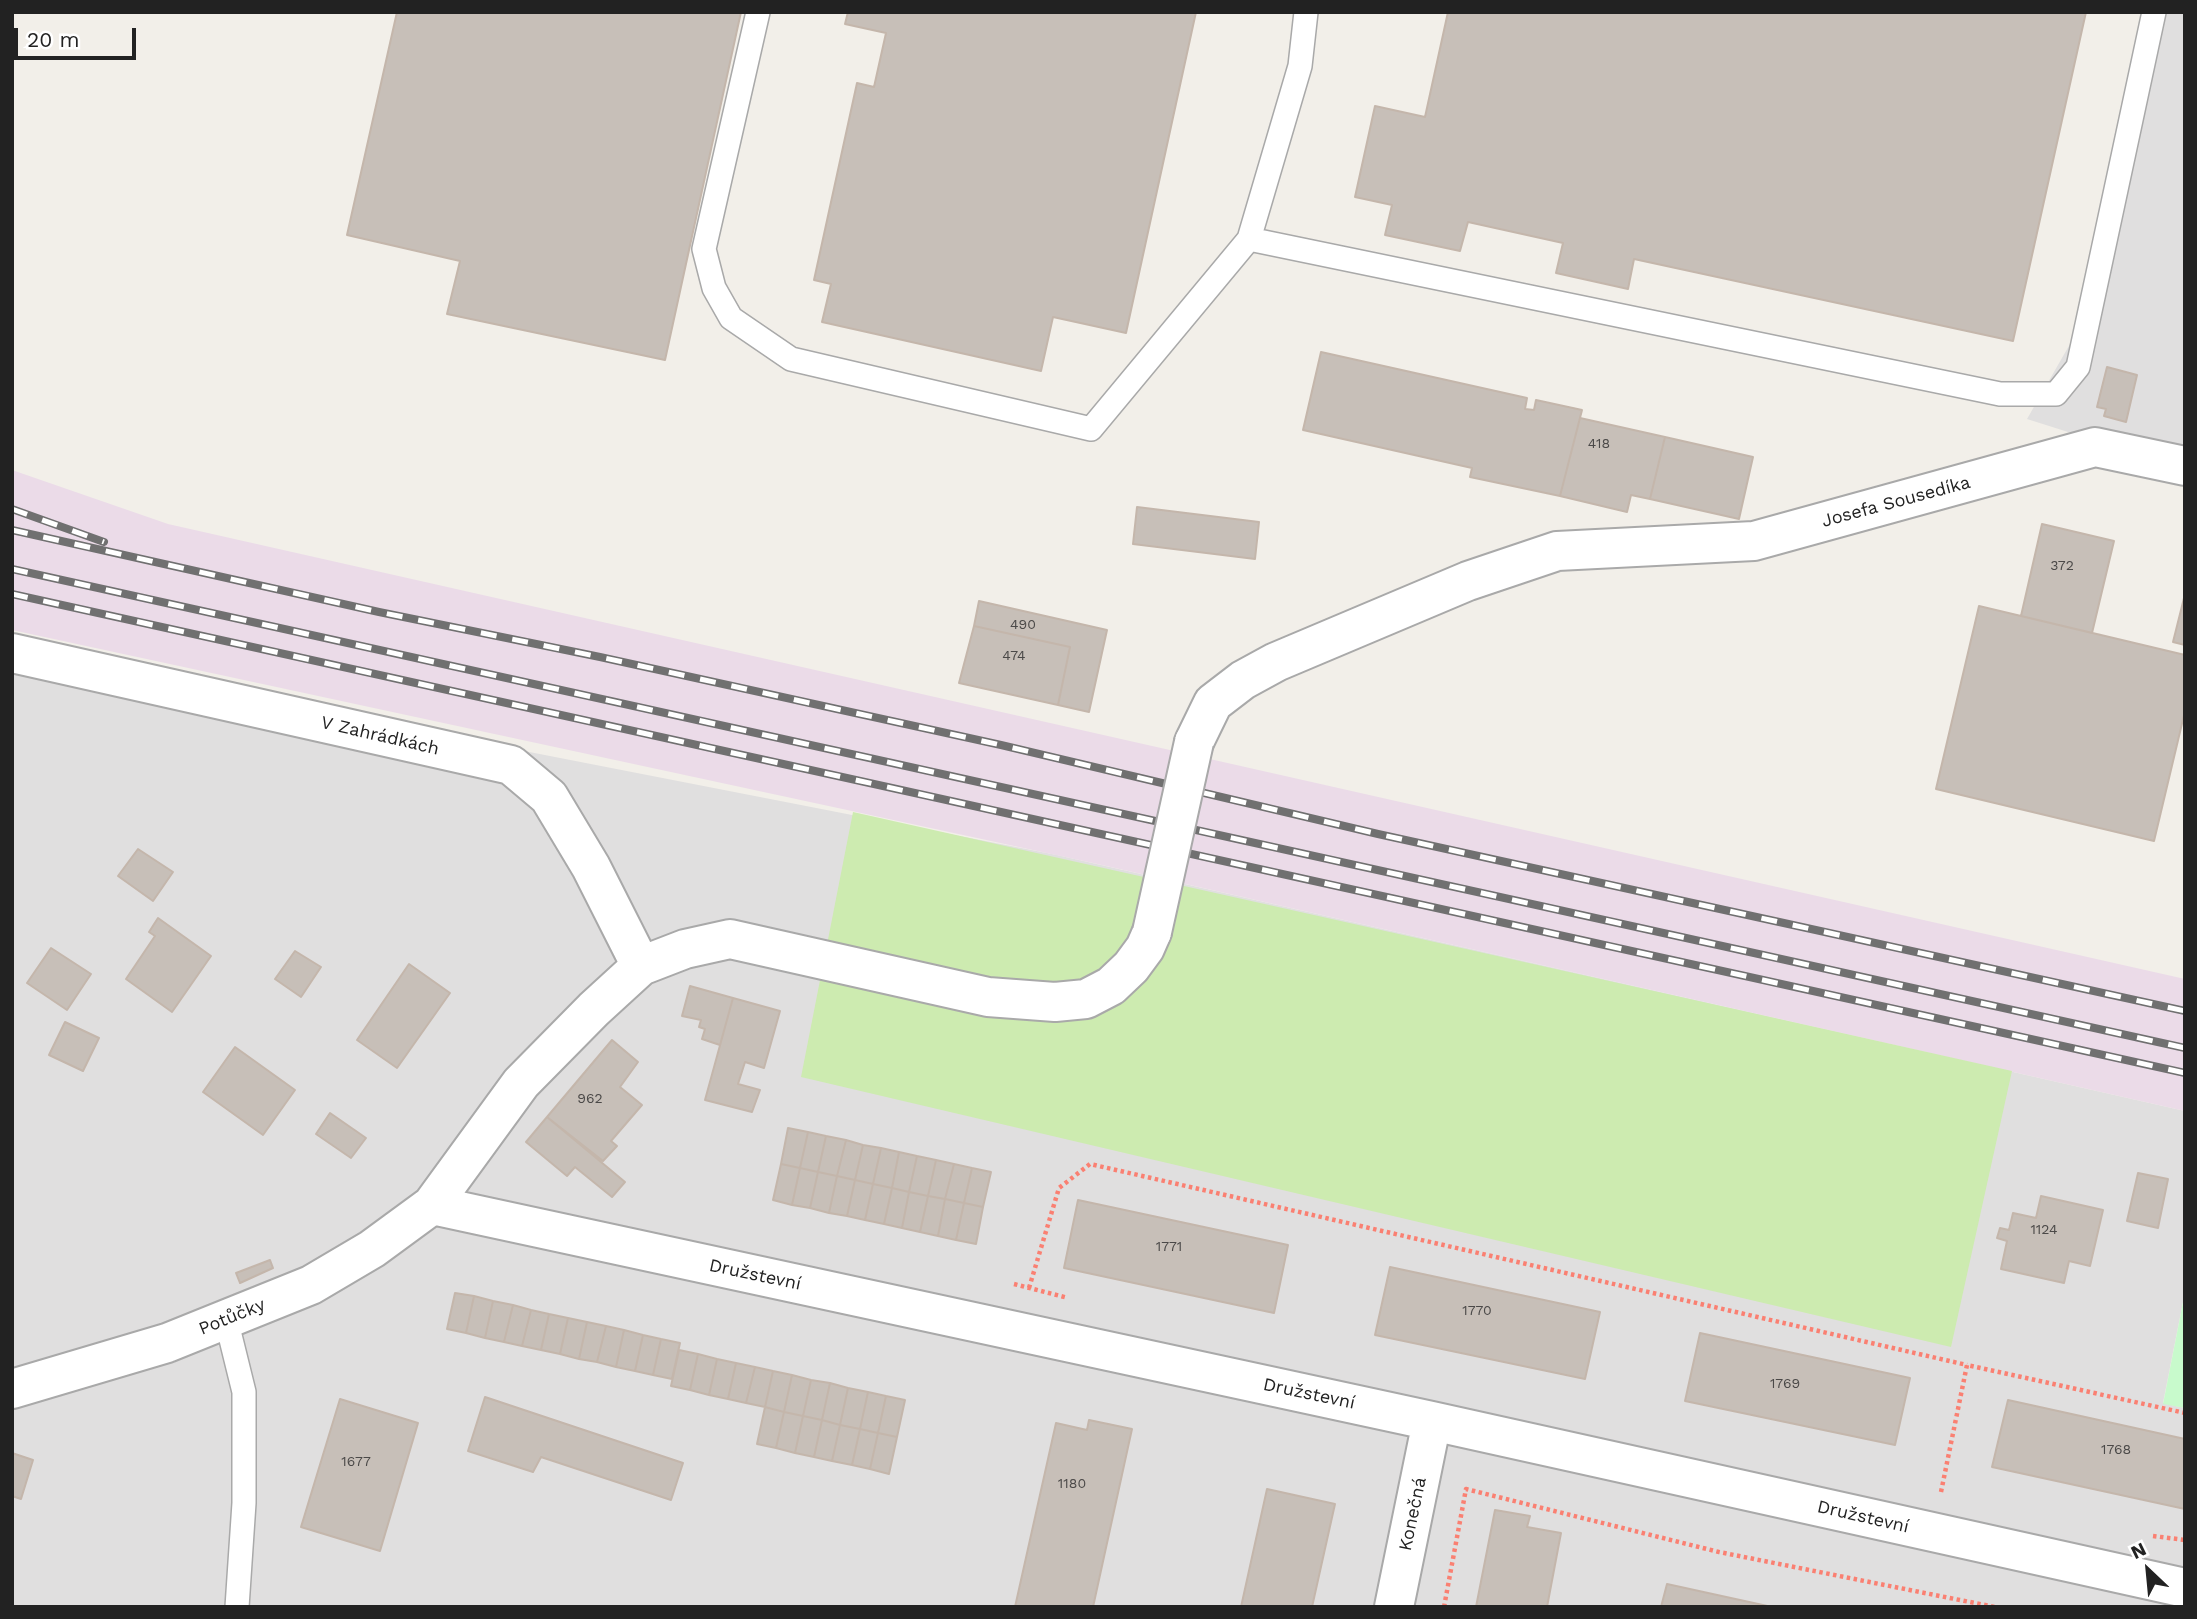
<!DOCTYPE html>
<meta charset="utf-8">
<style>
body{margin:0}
#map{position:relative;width:2197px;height:1619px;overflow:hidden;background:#f2efe9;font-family:"Work Sans",sans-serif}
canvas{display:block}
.frame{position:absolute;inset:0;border:14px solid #222;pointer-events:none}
.north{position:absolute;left:2113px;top:1535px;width:70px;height:70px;-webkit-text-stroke:5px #fff;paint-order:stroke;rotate:334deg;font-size:19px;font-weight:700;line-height:28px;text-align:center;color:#222}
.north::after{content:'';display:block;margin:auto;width:24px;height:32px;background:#222;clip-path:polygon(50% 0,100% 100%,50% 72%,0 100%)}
.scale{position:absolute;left:14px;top:28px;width:122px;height:32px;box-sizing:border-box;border:4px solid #222;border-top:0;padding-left:9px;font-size:21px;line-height:24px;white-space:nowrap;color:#222;-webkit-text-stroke:5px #fff;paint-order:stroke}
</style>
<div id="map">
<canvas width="2197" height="1619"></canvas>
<div class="frame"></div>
<div class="north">N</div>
<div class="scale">20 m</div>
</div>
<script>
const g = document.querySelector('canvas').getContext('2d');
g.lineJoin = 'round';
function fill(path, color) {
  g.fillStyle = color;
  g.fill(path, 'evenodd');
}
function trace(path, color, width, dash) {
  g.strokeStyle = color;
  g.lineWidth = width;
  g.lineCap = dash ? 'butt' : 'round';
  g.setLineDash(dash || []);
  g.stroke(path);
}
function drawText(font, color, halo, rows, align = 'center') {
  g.font = font + ' "Work Sans",sans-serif';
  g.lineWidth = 5;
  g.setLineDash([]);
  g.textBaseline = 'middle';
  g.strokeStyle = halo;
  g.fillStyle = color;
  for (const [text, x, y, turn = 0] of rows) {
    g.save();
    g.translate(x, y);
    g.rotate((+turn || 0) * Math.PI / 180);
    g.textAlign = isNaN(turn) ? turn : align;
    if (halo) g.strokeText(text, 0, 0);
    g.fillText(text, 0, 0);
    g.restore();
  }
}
fill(new Path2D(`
 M 2149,12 L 2185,12 L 2185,469 L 2027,419 L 2105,283 Z
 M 12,651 L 1057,855 L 2185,1111 L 2185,1292 L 2163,1403 L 2185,1408 L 2185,1607 L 12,1607 Z`), '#e0dfdf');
fill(new Path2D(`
 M 12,470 L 168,524 L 2185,979 L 2185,1111 L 1093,863 L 12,630 Z`), '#ebdbe8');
fill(new Path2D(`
 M 853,812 L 2012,1071 L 1951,1347 L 801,1077 Z`), '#cdebb0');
fill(new Path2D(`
 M 2185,1292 L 2185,1408 L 2163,1404 Z`), '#c8facc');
const building = new Path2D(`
 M 397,12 L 741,12 L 665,360 L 447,314 L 460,261 L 347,235 Z
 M 848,12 L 1196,12 L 1126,333 L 1053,317 L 1041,371 L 822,322 L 831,284 L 814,280 L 857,83 L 874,87 L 886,33 L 845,24 Z
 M 1448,12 L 2086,12 L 2013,341 L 1634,259 L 1628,289 L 1556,273 L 1563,243 L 1468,222 L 1460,251 L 1385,235 L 1392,205 L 1355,197 L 1375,106 L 1425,117 Z
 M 1321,352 L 1527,398 L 1525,409 L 1534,410 L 1536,400 L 1582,410 L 1560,496 L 1470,477 L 1472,468 L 1303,430 Z
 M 2107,367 L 2137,375 L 2126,422 L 2104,416 L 2106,409 L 2097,407 Z
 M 1580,418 L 1665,437 L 1650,499 L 1631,495 L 1627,512 L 1560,496 Z
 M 1665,437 L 1753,457 L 1739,519 L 1650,499 Z
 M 1137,507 L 1259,522 L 1255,559 L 1133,544 Z
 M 2042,524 L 2114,541 L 2092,633 L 2021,616 Z
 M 2185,594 L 2185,645 L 2173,642 Z
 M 979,601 L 1107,630 L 1089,712 L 1058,705 L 1070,647 L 974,626 Z
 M 1979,606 L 2185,655 L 2185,711 L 2154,841 L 1936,789 Z
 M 974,626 L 1070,647 L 1058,705 L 959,683 Z
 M 138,849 L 173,872 L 153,901 L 118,876 Z
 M 158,918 L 211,956 L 172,1012 L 126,979 L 155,936 L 149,932 Z
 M 51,948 L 91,974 L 67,1010 L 27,983 Z
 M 295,951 L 321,967 L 301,997 L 275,979 Z
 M 409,964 L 450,993 L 397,1068 L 357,1040 Z
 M 690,986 L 733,998 L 720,1045 L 702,1039 L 705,1029 L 699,1027 L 701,1020 L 682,1016 Z
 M 733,998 L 780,1011 L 764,1068 L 745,1062 L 738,1084 L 760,1090 L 752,1112 L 705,1100 Z
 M 65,1022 L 99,1038 L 83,1071 L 49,1055 Z
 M 612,1040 L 638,1062 L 620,1087 L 642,1105 L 611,1141 L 617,1146 L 603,1161 L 547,1117 Z
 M 235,1047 L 295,1090 L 263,1135 L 203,1092 Z
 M 330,1113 L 366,1138 L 351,1158 L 316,1134 Z
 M 547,1117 L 625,1182 L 612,1197 L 575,1167 L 567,1176 L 526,1142 Z
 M 788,1128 L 808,1132 L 800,1168 L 781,1164 Z
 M 808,1132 L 826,1136 L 818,1172 L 800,1168 Z
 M 826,1136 L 846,1140 L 837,1176 L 818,1172 Z
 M 846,1140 L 863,1145 L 855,1180 L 837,1176 Z
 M 863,1145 L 881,1148 L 873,1184 L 855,1180 Z
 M 881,1148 L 899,1152 L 892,1188 L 873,1184 Z
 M 899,1152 L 917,1156 L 909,1192 L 892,1188 Z
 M 917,1156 L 936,1160 L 928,1196 L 909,1192 Z
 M 936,1160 L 954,1164 L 945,1199 L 928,1196 Z
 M 781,1164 L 800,1168 L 792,1205 L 773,1200 Z
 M 954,1164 L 972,1168 L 964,1203 L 945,1199 Z
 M 800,1168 L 818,1172 L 810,1208 L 792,1205 Z
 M 972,1168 L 991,1172 L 983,1207 L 964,1203 Z
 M 818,1172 L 837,1176 L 829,1213 L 810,1208 Z
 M 2138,1173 L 2168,1179 L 2158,1228 L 2127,1221 Z
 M 837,1176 L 855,1180 L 847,1216 L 829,1213 Z
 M 855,1180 L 873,1184 L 865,1220 L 847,1216 Z
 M 873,1184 L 892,1188 L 884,1224 L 865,1220 Z
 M 892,1188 L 909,1192 L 902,1228 L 884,1224 Z
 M 909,1192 L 928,1196 L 920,1232 L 902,1228 Z
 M 928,1196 L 945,1199 L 938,1236 L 920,1232 Z
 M 2041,1196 L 2103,1210 L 2090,1266 L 2069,1261 L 2064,1283 L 2001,1269 L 2007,1241 L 1997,1238 L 2000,1228 L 2009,1230 L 2013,1213 L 2036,1218 Z
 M 945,1199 L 964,1203 L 956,1240 L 938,1236 Z
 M 1078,1200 L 1288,1245 L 1274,1313 L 1064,1268 Z
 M 964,1203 L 983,1207 L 976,1244 L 956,1240 Z
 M 270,1260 L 273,1268 L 240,1283 L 236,1273 Z
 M 1390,1267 L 1600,1312 L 1585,1379 L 1375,1335 Z
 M 455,1293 L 474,1296 L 466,1333 L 447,1329 Z
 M 474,1296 L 493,1301 L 485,1338 L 466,1333 Z
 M 493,1301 L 513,1305 L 504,1342 L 485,1338 Z
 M 513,1305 L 531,1310 L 522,1346 L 504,1342 Z
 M 531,1310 L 549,1314 L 541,1350 L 522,1346 Z
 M 549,1314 L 568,1318 L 560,1354 L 541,1350 Z
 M 568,1318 L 587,1322 L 579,1359 L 560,1354 Z
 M 587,1322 L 606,1326 L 597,1362 L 579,1359 Z
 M 606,1326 L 624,1330 L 616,1367 L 597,1362 Z
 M 624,1330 L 643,1335 L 635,1371 L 616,1367 Z
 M 1700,1333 L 1910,1378 L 1895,1445 L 1685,1401 Z
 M 643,1335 L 661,1339 L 653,1375 L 635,1371 Z
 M 661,1339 L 680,1343 L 672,1379 L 653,1375 Z
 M 679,1350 L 698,1354 L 690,1390 L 671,1386 Z
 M 698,1354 L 717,1359 L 709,1395 L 690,1390 Z
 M 717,1359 L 736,1363 L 728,1399 L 709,1395 Z
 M 736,1363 L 755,1367 L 746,1403 L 728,1399 Z
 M 755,1367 L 773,1371 L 765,1407 L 746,1403 Z
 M 773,1371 L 792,1375 L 784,1412 L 765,1407 Z
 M 792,1375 L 811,1380 L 803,1416 L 784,1412 Z
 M 811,1380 L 830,1383 L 822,1420 L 803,1416 Z
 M 830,1383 L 848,1388 L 840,1425 L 822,1420 Z
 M 848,1388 L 868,1392 L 860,1429 L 840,1425 Z
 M 868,1392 L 886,1396 L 878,1433 L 860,1429 Z
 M 886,1396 L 905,1400 L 897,1437 L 878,1433 Z
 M 485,1397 L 683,1463 L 671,1500 L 541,1457 L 533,1472 L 468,1451 Z
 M 340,1399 L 418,1423 L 380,1551 L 301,1527 Z
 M 2008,1400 L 2185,1439 L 2185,1509 L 1992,1467 Z
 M 765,1407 L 784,1412 L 776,1448 L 757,1444 Z
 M 784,1412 L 803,1416 L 795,1453 L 776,1448 Z
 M 803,1416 L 822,1420 L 814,1457 L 795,1453 Z
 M 822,1420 L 840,1425 L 832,1461 L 814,1457 Z
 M 1089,1420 L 1132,1429 L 1093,1607 L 1015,1607 L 1056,1423 L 1087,1430 Z
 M 840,1425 L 860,1429 L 852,1465 L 832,1461 Z
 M 860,1429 L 878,1433 L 870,1469 L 852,1465 Z
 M 878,1433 L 897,1437 L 889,1474 L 870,1469 Z
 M 12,1453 L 33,1460 L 21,1499 L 12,1496 Z
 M 1267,1489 L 1335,1504 L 1312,1607 L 1241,1607 Z
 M 1495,1510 L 1530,1516 L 1527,1527 L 1561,1533 L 1547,1607 L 1476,1607 Z
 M 1667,1584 L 1772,1607 L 1661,1607 Z`);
fill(building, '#c7bfb8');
trace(building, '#c4b6ab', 2);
const service = new Path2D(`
 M 758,12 L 704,249 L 714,288 L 731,318 L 791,359 L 1091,429 L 1249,239 L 1300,66 L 1306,12
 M 1249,239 L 2000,394 L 2056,394 L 2078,367 L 2154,12
 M 226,1319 L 244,1392 L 244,1503 L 237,1607`);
const minor = new Path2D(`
 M 12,653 L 511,765 L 549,797 L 591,867 L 641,966
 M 1194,742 L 1213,703 L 1243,680 L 1276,662 L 1468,581 L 1557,551 L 1754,541 L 2095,447 L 2185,466
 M 432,1205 L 1432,1421 L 2185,1588
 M 12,1389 L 167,1343 L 311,1285 L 372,1249 L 432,1205 L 521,1083 L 594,1009 L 641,966 L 685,949 L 730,939 L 988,997 L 1055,1002 L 1086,999 L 1111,986 L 1131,967 L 1145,948 L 1152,932
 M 1394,1607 L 1432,1421`);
trace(service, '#a9a9a9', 26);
trace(minor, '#a9a9a9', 42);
trace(new Path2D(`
 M 1014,1284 L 1068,1298
 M 1029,1288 L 1059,1188 L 1090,1164 L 1967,1365
 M 1941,1492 L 1967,1365 L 2185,1413
 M 2153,1536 L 2185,1540
 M 1444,1607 L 1466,1489 L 1719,1552 L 1995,1607`), '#fa8072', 4.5, [3.5, 3.5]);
trace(service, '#fff', 23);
trace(minor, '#fff', 38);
const rail = new Path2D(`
 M 12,509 L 104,542
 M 12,530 L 379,612 L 600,657 L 1001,745 L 1378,834 L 2185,1011
 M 12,569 L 2185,1048
 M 12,594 L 2185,1073`);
trace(rail, '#707070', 8);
trace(rail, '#fff', 5, [16]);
const minorBridge = new Path2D(`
 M 1152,932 L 1194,742`);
trace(minorBridge, '#a9a9a9', 42, []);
trace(minorBridge, '#fff', 38);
drawText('14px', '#4b4948', null, [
 ["418",1599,444],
 ["372",2062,566],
 ["490",1023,625],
 ["474",1014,656],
 ["962",590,1099],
 ["1124",2044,1230],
 ["1771",1169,1247],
 ["1770",1477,1311],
 ["1769",1785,1384],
 ["1768",2116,1450],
 ["1677",356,1462],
 ["1180",1072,1484]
]);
drawText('18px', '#222', '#fff', [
 ["Josefa Sousedíka",1896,502,-15],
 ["V Zahrádkách",380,736,13],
 ["Družstevní",755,1275,12],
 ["Potůčky",232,1317,-22],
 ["Družstevní",1309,1394,12],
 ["Konečná",1413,1514,-78],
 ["Družstevní",1863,1517,13]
]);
</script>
